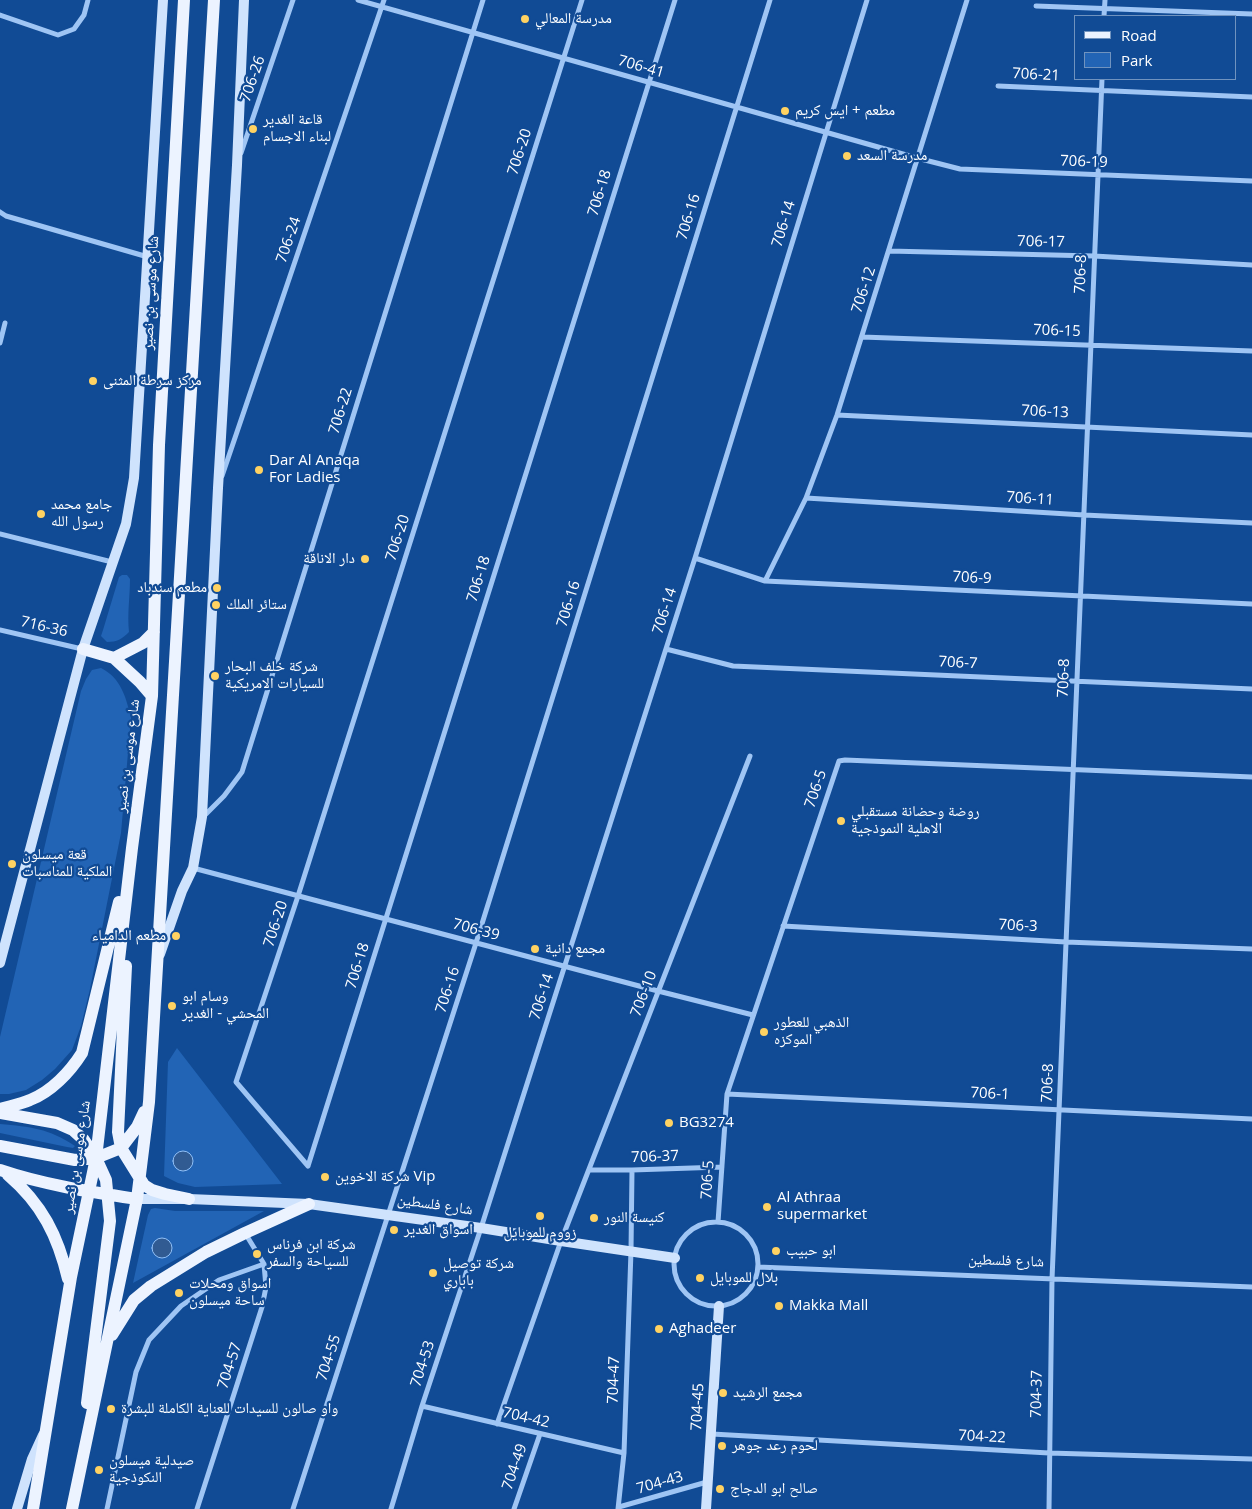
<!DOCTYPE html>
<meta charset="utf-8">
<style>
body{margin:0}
#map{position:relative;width:1252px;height:1509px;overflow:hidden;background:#114b95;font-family:"Open Sans",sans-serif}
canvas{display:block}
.legend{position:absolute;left:1074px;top:15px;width:162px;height:65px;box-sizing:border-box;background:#114b95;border:1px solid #7093bf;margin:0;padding:6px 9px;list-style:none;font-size:15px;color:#fff}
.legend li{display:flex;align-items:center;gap:10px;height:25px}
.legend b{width:25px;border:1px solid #7093bf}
</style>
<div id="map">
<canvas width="1252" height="1509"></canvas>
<ul class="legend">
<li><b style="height:6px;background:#ecf3ff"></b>Road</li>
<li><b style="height:14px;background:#2264b5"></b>Park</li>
</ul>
</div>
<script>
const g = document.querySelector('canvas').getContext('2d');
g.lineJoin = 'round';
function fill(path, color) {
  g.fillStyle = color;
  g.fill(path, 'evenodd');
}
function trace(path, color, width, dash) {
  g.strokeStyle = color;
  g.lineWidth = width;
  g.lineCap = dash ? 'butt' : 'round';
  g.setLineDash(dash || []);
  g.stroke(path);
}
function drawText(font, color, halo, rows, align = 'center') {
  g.font = font + ' "Open Sans","Noto Naskh Arabic",sans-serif';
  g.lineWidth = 4.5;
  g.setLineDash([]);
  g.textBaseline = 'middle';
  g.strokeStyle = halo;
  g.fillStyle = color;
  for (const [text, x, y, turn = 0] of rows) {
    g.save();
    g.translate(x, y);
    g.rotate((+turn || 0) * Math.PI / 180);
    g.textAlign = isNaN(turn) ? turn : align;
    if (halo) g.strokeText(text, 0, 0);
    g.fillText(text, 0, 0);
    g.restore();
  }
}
fill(new Path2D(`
 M 122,575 L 127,575 L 130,579 C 130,597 127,614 129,632 C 122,639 117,642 107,642 L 101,636 L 103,630 L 119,577 Z
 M 101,668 C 121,678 126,697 131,718 L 121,833 L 90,989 L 81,1026 L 72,1050 L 55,1069 L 42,1080 L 26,1090 L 9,1094 L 0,1094 L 0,1037 L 81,691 L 86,679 L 92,670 Z
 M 177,1048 L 282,1184 L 195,1187 L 178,1183 L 164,1176 L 168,1062 Z
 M 0,1124 C 31,1127 48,1128 75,1146 L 73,1148 L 67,1147 L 0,1133 Z
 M 155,1208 L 175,1211 L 264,1211 L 133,1283 L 148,1215 L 151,1209 Z`), '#2264b5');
const water = new Path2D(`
 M173 1161a10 10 0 1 1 20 0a10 10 0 1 1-20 0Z
 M152 1248a10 10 0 1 1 20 0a10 10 0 1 1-20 0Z`);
fill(water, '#315b92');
trace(water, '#91c0f7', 1);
trace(new Path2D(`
 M 358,0 L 917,158 L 960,169 L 1252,181
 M 1036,6 L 1252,14
 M 0,15 L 58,35 L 74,29 L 84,15 L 88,0
 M 1104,16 L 1105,0
 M 998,86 L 1252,97
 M 241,153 L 293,0
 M 0,212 L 6,216 L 148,257
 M 889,251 L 1094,256 L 1252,265
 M 862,337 L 1252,351
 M 0,343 L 5,323
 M 837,415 L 1252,435
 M 222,476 L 384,0
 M 806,498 L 1084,515 L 1252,523
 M 0,534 L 112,562
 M 695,558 L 765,581 L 1252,604
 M 765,581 L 806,498 L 837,415 L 967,0
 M 0,630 L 82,649
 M 666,649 L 733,666 L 1252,689
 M 203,817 L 224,796 L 242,772 L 483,0
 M 193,868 L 658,991 L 753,1015
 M 783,926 L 1066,942 L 1252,949
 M 727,1094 L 1252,1119
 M 308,1166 L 236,1082 L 298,896 L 582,0
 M 308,1166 L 675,0
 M 589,1170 L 632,1170 L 722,1167
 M 718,1222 L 727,1094 L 839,761 L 845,760 L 1252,777
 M674 1264a42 42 0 1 1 84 0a42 42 0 1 1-84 0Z
 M 758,1267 L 1252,1287
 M 422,1406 L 624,1453
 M 497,1424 L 561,1241 L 750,756
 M 712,1434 L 1049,1453 L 1252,1459
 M 619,1507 L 707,1482
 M 107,1509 L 136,1372 L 149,1340 L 181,1306 L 219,1280 L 264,1264
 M 197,1509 L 262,1307 L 266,1287 L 264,1264 L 245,1233
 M 293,1509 L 476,943 L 770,0
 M 391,1509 L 422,1406 L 481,1228 L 695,558 L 867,0
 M 514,1509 L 540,1434
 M 618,1509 L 624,1453 L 631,1251 L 632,1170
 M 1049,1509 L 1052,1279 L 1102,79`), '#9fc5f4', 5);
trace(new Path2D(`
 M 160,954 L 182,891 L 193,868 L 202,817 L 218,488 L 237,165 L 244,0
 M 0,963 L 83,649 L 126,524 L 134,478 L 163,0
 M 137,1199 L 189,1199 L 309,1204 L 481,1228 L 561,1241 L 675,1258
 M 17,1509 L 32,1459 L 43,1435
 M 706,1509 L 719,1306`), '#cfe3fd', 10);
trace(new Path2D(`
 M 83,649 L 114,658 L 140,682 L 152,696
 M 114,658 L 143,643 L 154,632
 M 126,966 L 118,1132 L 121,1148 L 144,1185 L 152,1190 L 165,1194 L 189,1199
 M 0,1109 C 10,1106 21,1104 30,1100 C 51,1092 70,1072 82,1053 L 119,902
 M 0,1113 L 57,1123 L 73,1130 L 84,1140 L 96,1158 L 106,1180 L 110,1221 L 87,1403
 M 0,1146 L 75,1160 L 96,1158 L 121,1148 L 137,1127 L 144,1112
 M 0,1170 C 44,1185 91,1192 137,1199
 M 8,1175 C 42,1204 58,1236 68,1279
 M 112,1335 L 134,1300 L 151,1286 L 206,1252 L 245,1233 L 309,1204
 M 33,1509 L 71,1277 L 96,1158 L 132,848 L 152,696 L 159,445 L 184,0
 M 72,1509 L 137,1199 L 149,1102 L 214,0`), '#ecf3ff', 12);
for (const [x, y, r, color] of [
 [525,19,5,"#ffd262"],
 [785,111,5,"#ffd262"],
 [253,129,5,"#ffd262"],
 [847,156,5,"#ffd262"],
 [93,381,5,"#ffd262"],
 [259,470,5,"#ffd262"],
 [41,514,5,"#ffd262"],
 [365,559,5,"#ffd262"],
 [217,588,5,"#ffd262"],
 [216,605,5,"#ffd262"],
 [215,676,5,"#ffd262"],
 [841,821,5,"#ffd262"],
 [12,864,5,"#ffd262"],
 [176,936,5,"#ffd262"],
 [535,949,5,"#ffd262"],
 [172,1006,5,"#ffd262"],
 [764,1032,5,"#ffd262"],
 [669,1123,5,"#ffd262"],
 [325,1177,5,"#ffd262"],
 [767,1207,5,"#ffd262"],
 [540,1216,5,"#ffd262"],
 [594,1218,5,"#ffd262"],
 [394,1230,5,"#ffd262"],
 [776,1251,5,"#ffd262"],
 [257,1254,5,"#ffd262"],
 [433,1273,5,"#ffd262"],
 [700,1278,5,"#ffd262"],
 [179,1293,5,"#ffd262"],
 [779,1306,5,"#ffd262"],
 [659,1329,5,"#ffd262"],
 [723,1393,5,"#ffd262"],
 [111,1409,5,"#ffd262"],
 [722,1446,5,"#ffd262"],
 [99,1470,5,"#ffd262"],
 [720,1489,5,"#ffd262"]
]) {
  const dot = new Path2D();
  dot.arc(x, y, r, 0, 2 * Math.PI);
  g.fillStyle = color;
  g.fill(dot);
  trace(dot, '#114b95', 2);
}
drawText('15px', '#fff', '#114b95', [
 ["مدرسة المعالي",535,19],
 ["مطعم + ايس كريم",795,111],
 ["قاعة الغدير",263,120],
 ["لبناء الاجسام",263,137],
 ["مدرسة السعد",857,156],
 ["مركز سرطة المثنى",103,381],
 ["Dar Al Anaqa",269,461],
 ["For Ladies",269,478],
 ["جامع محمد",51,505],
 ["رسول الله",51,522],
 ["دار الاناقة",355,559,"right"],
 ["مطعم سندباد",207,588,"right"],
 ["ستائر الملك",226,605],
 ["شركة خلف البحار",225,667],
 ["للسيارات الامريكية",225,684],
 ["روضة وحضانة مستقبلي",851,812],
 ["الاهلية النموذجية",851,829],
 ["قعة ميسلون",22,855],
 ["الملكية للمناسبات",22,872],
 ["مطعم الدامياء",166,936,"right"],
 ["مجمع دانية",545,949],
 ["وسام ابو",182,997],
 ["المحشي - الغدير",182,1014],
 ["الذهبي للعطور",774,1023],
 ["الموكزه",774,1040],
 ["BG3274",679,1123],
 ["شركة الاخوين Vip",335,1177],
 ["Al Athraa",777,1198],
 ["supermarket",777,1215],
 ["كنيسة النور",604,1218],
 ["اسواق الغدير",404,1230],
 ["زووم للموبايل",540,1233,"center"],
 ["شركة ابن فرناس",267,1245],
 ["للسياحة والسفر",267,1262],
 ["ابو حبيب",786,1251],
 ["شركة توصيل",443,1264],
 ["باباري",443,1281],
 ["بلال للموبايل",710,1278],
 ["اسواق ومحلات",189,1284],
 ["ساحة ميسلون",189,1301],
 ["Makka Mall",789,1306],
 ["Aghadeer",669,1329],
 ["مجمع الرشيد",733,1393],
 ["واو صالون للسيدات للعناية الكاملة للبشرة",121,1409],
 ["لحوم رعد جوهر",732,1446],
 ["صيدلية ميسلون",109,1461],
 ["النكوذجية",109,1478],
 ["صالح ابو الدجاج",730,1489]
], 'left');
drawText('15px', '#fff', '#114b95', [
 ["706-41",641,67,16],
 ["706-21",1036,75,3],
 ["706-26",253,79,-71],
 ["706-20",520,152,-72],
 ["706-19",1084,162,2],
 ["706-18",600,193,-73],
 ["706-16",689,217,-73],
 ["706-14",784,224,-73],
 ["706-24",289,240,-71],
 ["706-17",1041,242,1],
 ["706-8",1081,274,-88],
 ["706-12",864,290,-72],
 ["شارع موسى بن نصير",151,293,-87],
 ["706-15",1057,331,2],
 ["706-22",341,411,-73],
 ["706-13",1045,412,3],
 ["706-11",1030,499,4],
 ["706-20",398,538,-72],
 ["706-9",972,578,3],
 ["706-18",479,579,-73],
 ["706-16",569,604,-73],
 ["706-14",665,611,-72],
 ["716-36",44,627,13],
 ["706-7",958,663,3],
 ["706-8",1064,678,-88],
 ["شارع موسى بن نصير",128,756,-83],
 ["706-5",816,789,-71],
 ["706-20",276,924,-72],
 ["706-3",1018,926,3],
 ["706-39",476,930,15],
 ["706-18",358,966,-73],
 ["706-16",448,990,-72],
 ["706-10",644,994,-69],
 ["706-14",542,997,-72],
 ["706-8",1048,1083,-88],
 ["706-1",990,1094,3],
 ["شارع موسى بن نصير",77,1157,-81],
 ["706-37",655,1157,-2],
 ["706-5",708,1180,-86],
 ["شارع فلسطين",435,1205,8],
 ["شارع فلسطين",1006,1261,2],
 ["704-55",329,1358,-72],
 ["704-53",423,1364,-72],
 ["704-57",230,1366,-72],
 ["704-47",614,1380,-88],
 ["704-37",1037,1394,-89],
 ["704-45",698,1407,-87],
 ["704-42",526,1418,13],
 ["704-22",982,1437,3],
 ["704-49",515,1467,-71],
 ["704-43",660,1483,-16]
]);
</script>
